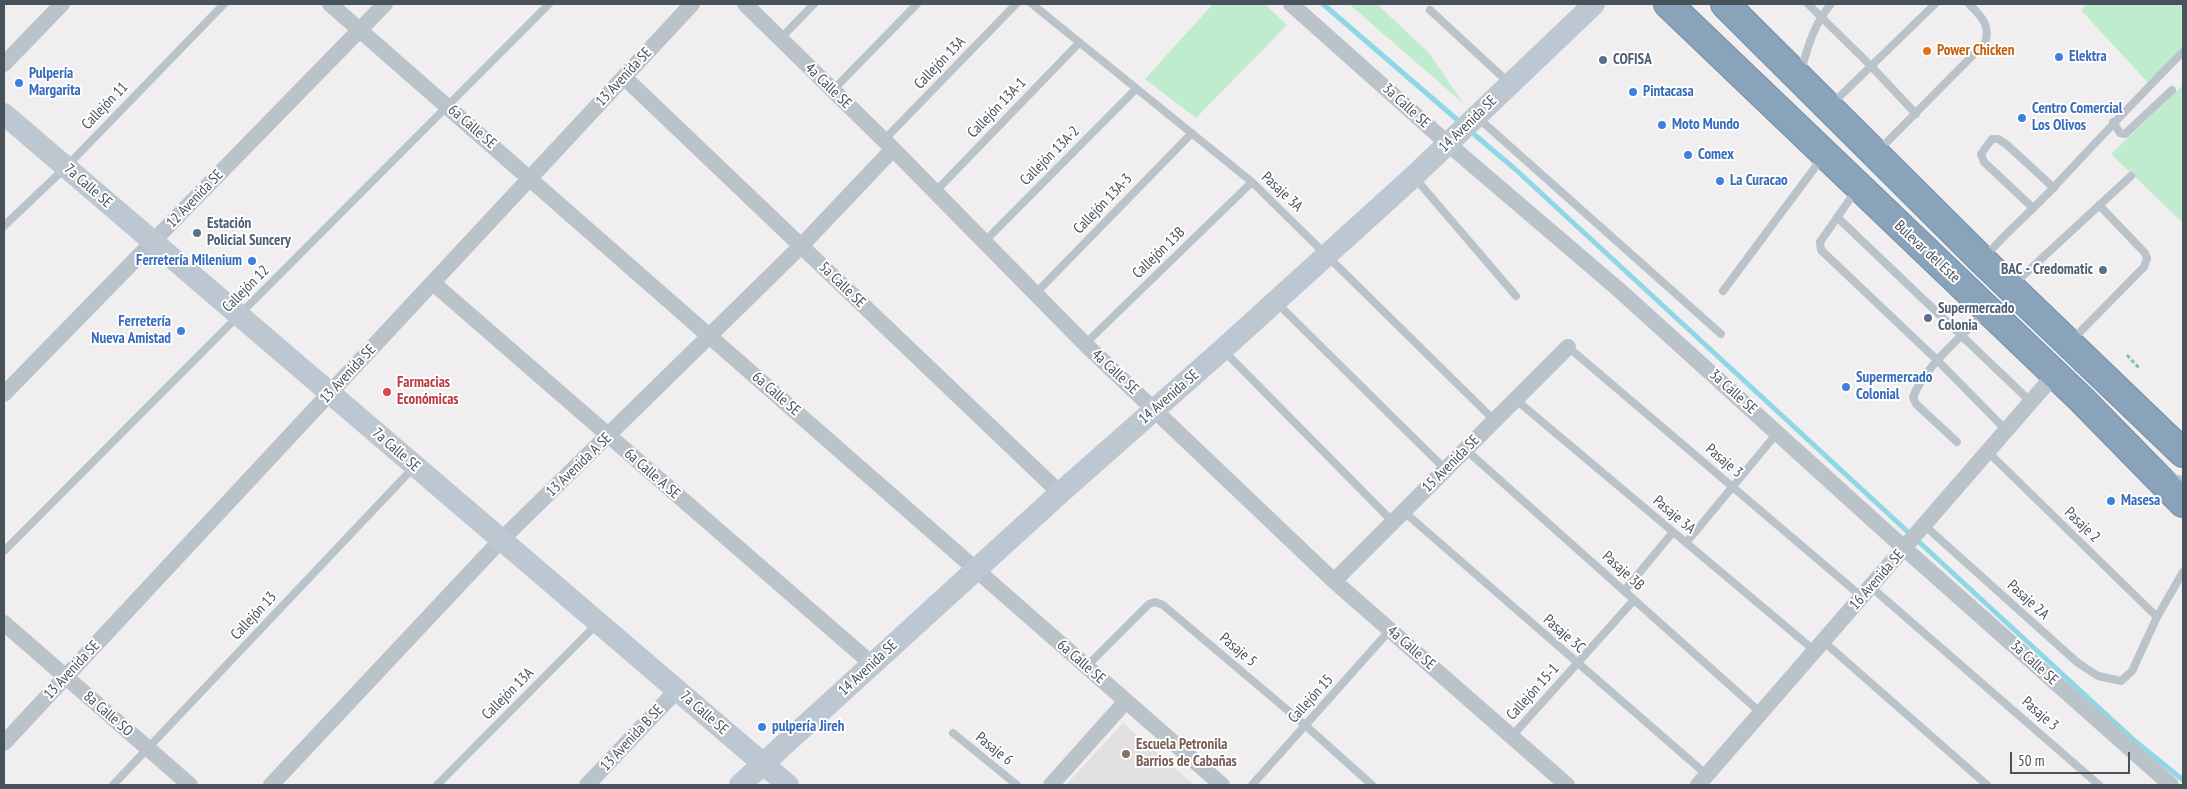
<!DOCTYPE html>
<meta charset="utf-8">
<style>
body{margin:0}
#map{position:relative;width:2187px;height:789px;overflow:hidden;background:#f0eeee;font-family:"PT Sans Narrow",sans-serif}
canvas{display:block}
.frame{position:absolute;inset:0;border:5px solid #47525a;pointer-events:none}
.scale{position:absolute;left:2010px;top:752px;width:120px;height:22px;box-sizing:border-box;border:2px solid #47525a;border-top:0;padding-left:6px;font-size:15px;line-height:18px;white-space:nowrap;color:#47525a;-webkit-text-stroke:4px #fff;paint-order:stroke}
</style>
<div id="map">
<canvas width="2187" height="789"></canvas>
<div class="frame"></div>
<div class="scale">50 m</div>
</div>
<script>
const g = document.querySelector('canvas').getContext('2d');
g.lineJoin = 'round';
function fill(path, color) {
  g.fillStyle = color;
  g.fill(path, 'evenodd');
}
function trace(path, color, width, dash) {
  g.strokeStyle = color;
  g.lineWidth = width;
  g.lineCap = dash ? 'butt' : 'round';
  g.setLineDash(dash || []);
  g.stroke(path);
}
function drawText(font, color, halo, rows, align = 'center') {
  g.font = font + ' "PT Sans Narrow",sans-serif';
  g.lineWidth = 4;
  g.setLineDash([]);
  g.textBaseline = 'middle';
  g.strokeStyle = halo;
  g.fillStyle = color;
  for (const [text, x, y, turn = 0] of rows) {
    g.save();
    g.translate(x, y);
    g.rotate((+turn || 0) * Math.PI / 180);
    g.textAlign = isNaN(turn) ? turn : align;
    if (halo) g.strokeText(text, 0, 0);
    g.fillText(text, 0, 0);
    g.restore();
  }
}
fill(new Path2D(`
 M 1123,723 L 1194,785 L 1195,785 L 1066,785 Z`), '#e1dfdf');
fill(new Path2D(`
 M 1213,4 L 1265,4 L 1287,25 L 1196,118 L 1145,79 Z
 M 1349,4 L 1377,4 L 1429,53 L 1463,103 Z
 M 2087,4 L 2183,4 L 2183,53 L 2151,86 L 2081,10 Z
 M 2183,85 L 2183,223 L 2111,154 Z`), '#bfebce');
trace(new Path2D(`
 M 1323,4 L 1461,123
 M 1469,130 L 1515,169 L 1908,532
 M 1918,541 L 2136,742 L 2183,780`), '#8fd7e6', 5);
const highway = new Path2D(`
 M 1668,4 L 2082,400 L 2183,503
 M 1725,4 L 1982,260 L 2183,453`);
trace(highway, '#748ea5', 30);
trace(new Path2D(`
 M 2127,355 L 2139,368`), '#79c79d', 3, [4, 2.5]);
trace(new Path2D(`
 M 1032,4 L 1252,182 L 1494,420
 M 1808,4 L 1871,66 L 1916,114
 M 1430,10 L 1508,82
 M 780,39 L 814,4
 M 1801,71 C 1808,46 1814,24 1831,4
 M 833,90 L 917,4
 M 1833,103 L 1935,4
 M 1477,117 L 1721,334
 M 2113,122 L 2120,133 L 2125,134 L 2172,90
 M 884,140 L 1016,4
 M 1878,151 L 1985,43 C 1991,25 1981,16 1969,4
 M 1415,178 L 1516,296
 M 1857,189 L 1820,242 L 1821,250 L 1938,361 L 2006,430
 M 935,192 L 1079,43
 M 2033,208 L 1984,162 L 1981,154 L 1992,139 L 1998,139 L 2006,144 L 2054,188
 M 1837,217 L 2031,402
 M 4,226 L 66,167 L 224,4
 M 984,242 L 1136,89
 M 1985,257 C 2006,232 2032,211 2054,187 C 2097,141 2139,96 2183,52
 M 2014,284 L 2131,176
 M 1723,291 L 1822,158
 M 1035,294 L 1192,133
 M 1277,303 L 1445,469
 M 2071,341 L 2144,267 L 2147,258 L 2145,253 L 2099,205
 M 1085,344 L 1252,182
 M 1568,347 L 1862,597
 M 1224,351 L 1393,522
 M 1515,399 L 1815,651
 M 1957,442 L 1916,404 L 1913,397 C 1925,366 1962,336 1985,313
 M 1465,449 L 1761,713
 M 1988,452 L 2157,617
 M 2170,475 L 2172,478 L 2183,480
 M 1403,511 L 1707,775
 M 1924,525 L 2078,663 L 2098,676 L 2121,681 L 2132,671 L 2157,617 L 2183,572
 M 1686,543 L 1778,432
 M 4,551 L 549,4
 M 1871,587 L 2099,785
 M 1625,590 L 1673,532
 M 1823,641 L 1987,785
 M 1086,667 L 1149,604 L 1155,602 L 1163,605 L 1305,725 L 1372,785
 M 953,733 L 1017,785
 M 1512,736 L 1634,600
 M 113,785 L 414,467
 M 437,785 L 597,624
 M 1252,785 L 1390,630`), '#bac3ca', 8);
trace(new Path2D(`
 M 330,4 L 1222,785
 M 745,4 L 893,149 L 1085,344 L 1334,581 L 1567,785
 M 1291,4 L 1447,143 L 1618,289 L 1904,548 L 2171,785
 M 4,64 L 62,4
 M 624,77 L 1060,493
 M 433,283 L 872,664
 M 4,394 L 385,4
 M 1334,581 L 1568,347
 M 4,623 L 190,785
 M 4,743 L 692,4
 M 271,785 L 501,540 L 801,246 L 893,149
 M 587,785 L 677,690
 M 1051,785 L 1126,701
 M 1698,785 L 2055,374`), '#bac3ca', 16);
trace(new Path2D(`
 M 4,114 L 788,785
 M 740,785 L 1060,493 L 1222,350 L 1414,176 L 1594,4`), '#bdc7d1', 22);
trace(highway, '#89a3ba', 28);
for (const [x, y, r, color] of [
 [1927,51,5,"#e8710a"],
 [2059,57,5,"#3f7fe0"],
 [1603,60,5,"#5c6f8a"],
 [19,83,5,"#3f7fe0"],
 [1633,92,5,"#3f7fe0"],
 [2022,118,5,"#3f7fe0"],
 [1662,125,5,"#3f7fe0"],
 [1688,155,5,"#3f7fe0"],
 [1720,181,5,"#3f7fe0"],
 [197,233,5,"#5c6f8a"],
 [252,261,5,"#3f7fe0"],
 [2103,270,5,"#5c6f8a"],
 [1928,318,5,"#5c6f8a"],
 [181,331,5,"#3f7fe0"],
 [1846,387,5,"#3f7fe0"],
 [387,392,5,"#e0444e"],
 [2111,501,5,"#3f7fe0"],
 [762,727,5,"#3f7fe0"],
 [1126,754,5,"#8d6e63"]
]) {
  const dot = new Path2D();
  dot.arc(x, y, r, 0, 2 * Math.PI);
  g.fillStyle = color;
  g.fill(dot);
  trace(dot, '#fff', 2);
}
drawText('bold 15px', '#c56008', '#fff', [
 ["Power Chicken",1937,51]
], 'left');
drawText('bold 15px', '#366cbe', '#fff', [
 ["Elektra",2069,57],
 ["Pulpería",29,74],
 ["Margarita",29,91],
 ["Pintacasa",1643,92],
 ["Centro Comercial",2032,109],
 ["Los Olivos",2032,126],
 ["Moto Mundo",1672,125],
 ["Comex",1698,155],
 ["La Curacao",1730,181],
 ["Ferretería Milenium",242,261,"right"],
 ["Ferretería",171,322,"right"],
 ["Nueva Amistad",171,339,"right"],
 ["Supermercado",1856,378],
 ["Colonial",1856,395],
 ["Masesa",2121,501],
 ["pulpería Jireh",772,727]
], 'left');
drawText('bold 15px', '#4e5e75', '#fff', [
 ["COFISA",1613,60],
 ["Estación",207,224],
 ["Policial Suncery",207,241],
 ["BAC - Credomatic",2093,270,"right"],
 ["Supermercado",1938,309],
 ["Colonia",1938,326]
], 'left');
drawText('15px', '#47525a', '#fff', [
 ["Callejón 13A",940,63,-46],
 ["13 Avenida SE",624,77,-47],
 ["4a Calle SE",828,86,44],
 ["Callejón 11",105,106,-46],
 ["3a Calle SE",1406,106,42],
 ["Callejón 13A-1",997,108,-46],
 ["14 Avenida SE",1468,124,-44],
 ["6a Calle SE",472,127,41],
 ["Callejón 13A-2",1050,156,-45],
 ["7a Calle SE",88,186,41],
 ["Pasaje 3A",1282,192,43],
 ["12 Avenida SE",195,199,-46],
 ["Callejón 13A-3",1103,204,-46],
 ["Bulevar del Este",1927,252,43],
 ["Callejón 13B",1159,253,-44],
 ["5a Calle SE",842,285,44],
 ["Callejón 12",246,289,-45],
 ["4a Calle SE",1115,372,43],
 ["13 Avenida SE",348,374,-47],
 ["3a Calle SE",1733,392,42],
 ["6a Calle SE",776,394,41],
 ["14 Avenida SE",1169,397,-41],
 ["7a Calle SE",396,450,41],
 ["Pasaje 3",1724,461,40],
 ["15 Avenida SE",1451,464,-45],
 ["13 Avenida A SE",579,465,-44],
 ["6a Calle A SE",652,474,41],
 ["Pasaje 3A",1674,515,40],
 ["Pasaje 2",2082,525,44],
 ["Pasaje 3B",1623,571,42],
 ["16 Avenida SE",1877,580,-49],
 ["Pasaje 2A",2028,600,42],
 ["Callejón 13",254,616,-47],
 ["Pasaje 3C",1564,634,41],
 ["4a Calle SE",1411,648,41],
 ["Pasaje 5",1238,650,40],
 ["6a Calle SE",1081,662,41],
 ["3a Calle SE",2034,663,42],
 ["14 Avenida SE",868,668,-43],
 ["13 Avenida SE",72,670,-47],
 ["Callejón 15-1",1533,692,-48],
 ["Callejón 13A",508,694,-45],
 ["Callejón 15",1311,699,-48],
 ["7a Calle SE",704,713,41],
 ["8a Calle SO",108,714,41],
 ["Pasaje 3",2040,714,41],
 ["13 Avenida B SE",632,738,-47],
 ["Pasaje 6",994,749,39]
]);
drawText('bold 15px', '#be3a42', '#fff', [
 ["Farmacias",397,383],
 ["Económicas",397,400]
], 'left');
drawText('bold 15px', '#785e54', '#fff', [
 ["Escuela Petronila",1136,745],
 ["Barrios de Cabañas",1136,762]
], 'left');
</script>
